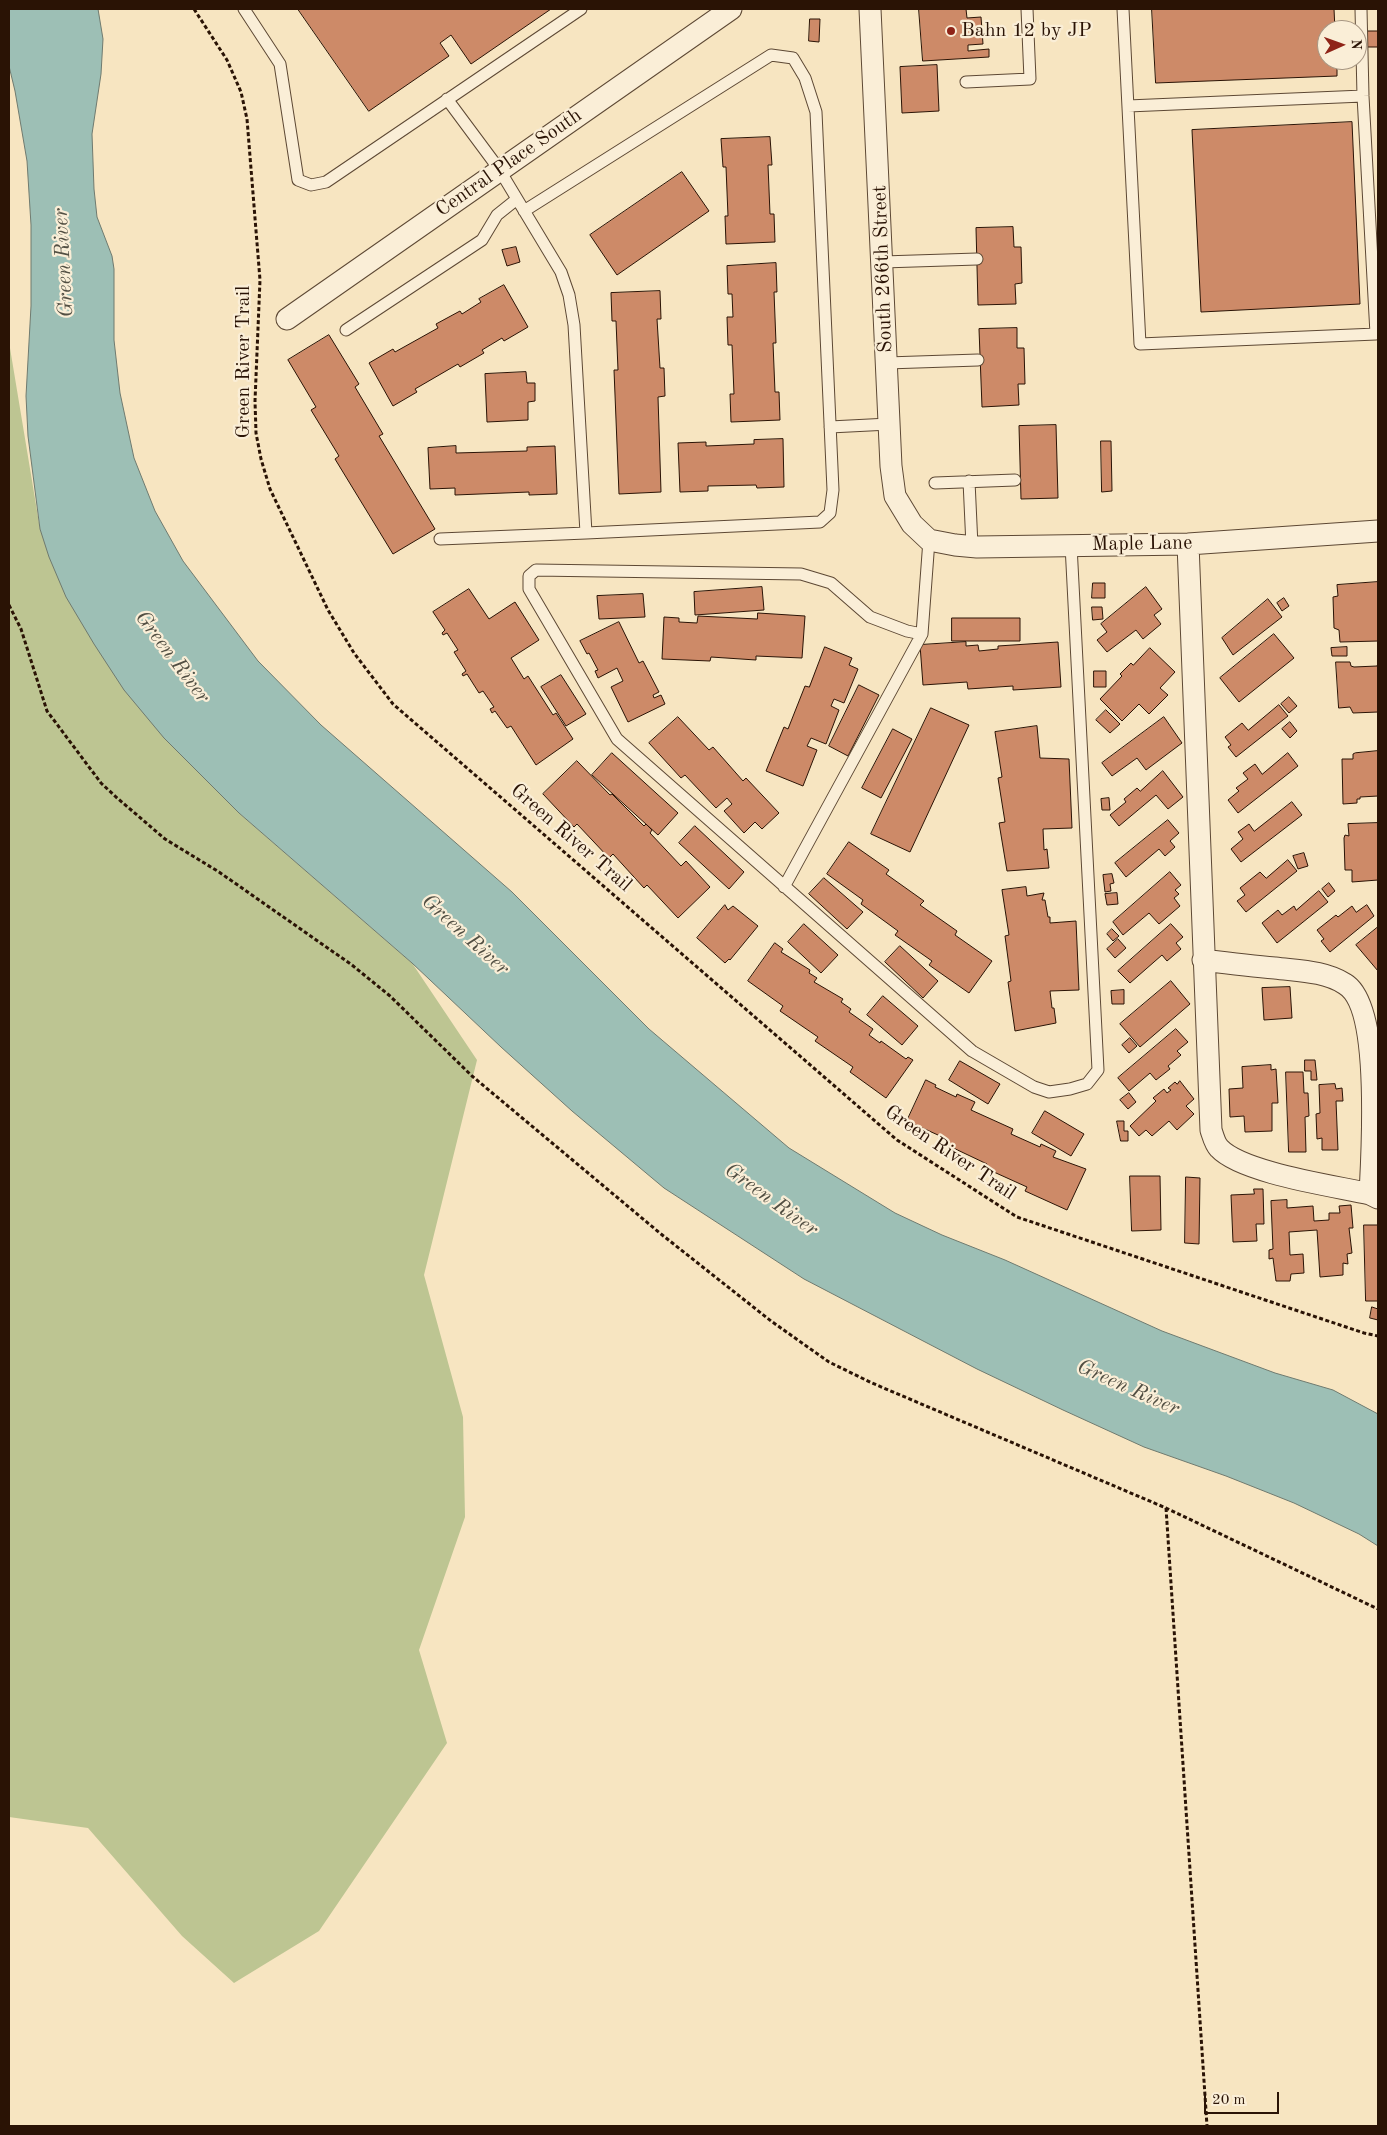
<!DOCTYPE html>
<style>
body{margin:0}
#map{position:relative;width:1387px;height:2135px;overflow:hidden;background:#f7e5c1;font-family:"Old Standard TT",serif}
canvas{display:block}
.frame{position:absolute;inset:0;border:10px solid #2a1305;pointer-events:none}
.north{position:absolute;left:1317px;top:20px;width:50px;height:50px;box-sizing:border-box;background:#faeed7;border:1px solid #a79683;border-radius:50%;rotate:88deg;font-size:14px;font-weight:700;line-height:20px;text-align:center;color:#2a1305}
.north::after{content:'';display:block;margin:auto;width:18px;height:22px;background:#8f2418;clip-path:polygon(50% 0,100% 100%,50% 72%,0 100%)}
.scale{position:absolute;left:1204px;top:2092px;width:75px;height:22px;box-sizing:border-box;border:2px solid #2a1305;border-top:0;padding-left:6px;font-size:15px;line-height:18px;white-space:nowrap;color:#2a1305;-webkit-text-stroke:4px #faeed7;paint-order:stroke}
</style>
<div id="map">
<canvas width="1387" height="2135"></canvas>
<div class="frame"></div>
<div class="north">N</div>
<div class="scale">20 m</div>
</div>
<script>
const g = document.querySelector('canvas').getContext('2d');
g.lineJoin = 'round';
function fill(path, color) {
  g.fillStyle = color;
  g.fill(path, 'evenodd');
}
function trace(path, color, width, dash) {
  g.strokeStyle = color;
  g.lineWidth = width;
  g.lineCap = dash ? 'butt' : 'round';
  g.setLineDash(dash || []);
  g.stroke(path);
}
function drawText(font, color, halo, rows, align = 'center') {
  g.font = font + ' "Old Standard TT",serif';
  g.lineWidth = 4.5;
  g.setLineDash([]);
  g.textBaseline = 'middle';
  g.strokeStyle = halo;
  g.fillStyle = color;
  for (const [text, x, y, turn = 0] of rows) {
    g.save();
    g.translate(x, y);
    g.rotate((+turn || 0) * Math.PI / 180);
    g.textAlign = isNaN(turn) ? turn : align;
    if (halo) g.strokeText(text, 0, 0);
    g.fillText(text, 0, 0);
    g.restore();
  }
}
fill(new Path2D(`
 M 9,342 L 40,529 L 239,813 L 412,963 L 477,1060 L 424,1275 L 463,1417 L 465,1517 L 419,1650 L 447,1743 L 319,1931 L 234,1983 L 182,1936 L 88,1828 L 9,1817 Z`), '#bdc592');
const water = new Path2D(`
 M 9,9 L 98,9 L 103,39 L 101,74 L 92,134 L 94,189 L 97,217 L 112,256 L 114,269 L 114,340 L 120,393 L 134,458 L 155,511 L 183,561 L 258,661 L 321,725 L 512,892 L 649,1029 L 789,1148 L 895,1213 L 942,1235 L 1005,1260 L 1162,1331 L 1275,1373 L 1333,1390 L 1378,1414 L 1378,1546 L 1359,1534 L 1294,1503 L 1226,1476 L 1144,1447 L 1063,1410 L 977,1369 L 804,1279 L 664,1188 L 572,1111 L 501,1047 L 412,963 L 239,813 L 164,738 L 124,690 L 94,644 L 66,597 L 49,557 L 40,529 L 28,436 L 26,396 L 31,306 L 31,225 L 27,161 L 15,91 L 9,66 Z`);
fill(water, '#9dbfb5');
trace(water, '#6f7a6f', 1);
const building = new Path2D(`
 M 298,9 L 551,9 L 471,64 L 451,35 L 440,43 L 449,56 L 369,111 Z
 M 919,9 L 966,9 L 967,18 L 981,17 L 983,44 L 968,45 L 968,51 L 989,49 L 989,57 L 923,61 Z
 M 1152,9 L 1334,9 L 1335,30 L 1327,30 L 1327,60 L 1337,60 L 1337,76 L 1156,83 Z
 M 810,19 L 820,19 L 819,42 L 809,41 Z
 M 1366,31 L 1378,31 L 1378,47 L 1366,47 Z
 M 937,65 L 939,111 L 902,113 L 900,67 Z
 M 1352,122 L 1360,304 L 1201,312 L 1192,130 Z
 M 770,137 L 772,165 L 768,165 L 770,214 L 774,214 L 775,242 L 726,244 L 725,216 L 728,216 L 726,167 L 723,167 L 721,139 Z
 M 682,172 L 709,211 L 617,275 L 590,235 Z
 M 1013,227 L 1014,247 L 1021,247 L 1022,283 L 1015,284 L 1016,304 L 978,305 L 976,228 Z
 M 516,247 L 520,262 L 507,266 L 502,250 Z
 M 776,263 L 777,292 L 774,292 L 776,343 L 773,343 L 775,392 L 779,392 L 780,420 L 731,422 L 730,394 L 734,394 L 732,345 L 728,345 L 727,317 L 733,317 L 732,294 L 728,294 L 727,266 Z
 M 504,285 L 528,327 L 504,341 L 502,338 L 482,350 L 484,353 L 460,367 L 458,364 L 415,389 L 417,392 L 393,406 L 369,363 L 393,349 L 395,352 L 438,328 L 436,324 L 460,311 L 462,314 L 481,302 L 479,299 Z
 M 660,291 L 661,319 L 657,319 L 660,368 L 664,368 L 665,396 L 658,397 L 661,492 L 619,494 L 614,370 L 618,370 L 616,321 L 612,321 L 611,293 Z
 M 1017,328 L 1017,348 L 1024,348 L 1025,384 L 1018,384 L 1019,405 L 982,407 L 979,329 Z
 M 329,335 L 359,384 L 355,387 L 383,434 L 379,436 L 435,529 L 393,554 L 335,459 L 339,456 L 311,410 L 316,407 L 288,360 Z
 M 526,372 L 527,383 L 535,383 L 535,401 L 528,402 L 528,420 L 487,422 L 485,374 Z
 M 1056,425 L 1058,498 L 1021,499 L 1019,426 Z
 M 783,439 L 784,487 L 757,488 L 756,485 L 708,486 L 708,491 L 680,492 L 678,443 L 706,442 L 706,446 L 754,444 L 754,440 Z
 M 1101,441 L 1111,441 L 1112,491 L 1102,492 Z
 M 456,446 L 456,453 L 527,451 L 527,447 L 555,446 L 557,494 L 529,495 L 529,492 L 455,495 L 455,488 L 430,489 L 428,448 Z
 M 1378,582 L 1378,641 L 1340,642 L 1339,630 L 1334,628 L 1333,597 L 1338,596 L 1337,585 Z
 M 1093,583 L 1105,583 L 1105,598 L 1092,598 Z
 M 762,587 L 764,610 L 695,615 L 694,592 Z
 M 1146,587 L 1162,609 L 1154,615 L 1161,624 L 1143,639 L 1136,630 L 1107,652 L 1097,640 L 1107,632 L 1101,624 Z
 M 469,589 L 489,619 L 515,602 L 539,640 L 511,658 L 524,679 L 528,676 L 553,715 L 556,713 L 573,739 L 536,765 L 511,726 L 507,728 L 495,711 L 492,713 L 490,709 L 494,707 L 483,691 L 479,693 L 467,674 L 463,676 L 462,674 L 466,671 L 454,652 L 458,650 L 447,633 L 443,635 L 442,633 L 445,630 L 433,612 Z
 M 643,594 L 645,617 L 599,619 L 597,596 Z
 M 1284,598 L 1289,606 L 1282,611 L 1277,603 Z
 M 1268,599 L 1282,617 L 1233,655 L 1222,638 Z
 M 1092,607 L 1102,607 L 1103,619 L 1093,620 Z
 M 758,613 L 805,616 L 802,658 L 756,656 L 756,660 L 711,657 L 710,661 L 662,659 L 664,617 L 679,618 L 679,622 L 697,623 L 698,616 L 757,619 Z
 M 952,618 L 1020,618 L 1020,641 L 952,641 Z
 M 619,622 L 639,663 L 643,661 L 659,692 L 653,695 L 654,698 L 661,695 L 665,704 L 628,722 L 611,687 L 623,681 L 617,668 L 598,678 L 595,671 L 598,670 L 589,653 L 587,654 L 580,641 Z
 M 1274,634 L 1294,658 L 1239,702 L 1220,678 Z
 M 966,642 L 966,646 L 978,645 L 979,651 L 998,649 L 998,646 L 1058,642 L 1061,687 L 1013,690 L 1013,686 L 968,689 L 967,682 L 923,685 L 920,645 Z
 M 825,647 L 852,658 L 849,665 L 858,669 L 844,703 L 834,699 L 831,706 L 839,710 L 826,744 L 811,738 L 807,746 L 817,750 L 803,786 L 766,771 L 784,727 L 788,729 L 805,686 L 809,687 Z
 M 1347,647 L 1347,656 L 1332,656 L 1331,648 Z
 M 1150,648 L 1175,672 L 1160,688 L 1168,695 L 1149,714 L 1139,704 L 1122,721 L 1100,699 L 1122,676 L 1120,674 L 1131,663 L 1133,665 Z
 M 1336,662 L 1350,662 L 1351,666 L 1354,667 L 1377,666 L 1378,664 L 1378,712 L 1353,713 L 1350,707 L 1339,708 Z
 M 1094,671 L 1106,671 L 1106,687 L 1094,687 Z
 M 561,675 L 586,714 L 566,726 L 541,687 Z
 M 859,685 L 879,695 L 848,756 L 829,746 Z
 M 1289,697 L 1297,706 L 1289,713 L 1281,704 Z
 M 1279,705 L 1288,716 L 1236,757 L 1228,747 L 1231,745 L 1225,737 L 1242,723 L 1248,730 Z
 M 931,708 L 969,725 L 910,852 L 871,834 Z
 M 1106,710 L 1120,724 L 1110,733 L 1096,720 Z
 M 678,717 L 709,750 L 713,747 L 743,781 L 746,778 L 779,813 L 762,829 L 755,822 L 744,833 L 724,811 L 732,804 L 727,798 L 716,808 L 685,775 L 681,778 L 649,743 Z
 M 1164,717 L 1182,743 L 1146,770 L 1137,758 L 1112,776 L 1102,763 Z
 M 1290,722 L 1297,731 L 1290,738 L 1282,729 Z
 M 1037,726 L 1040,758 L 1069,759 L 1072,828 L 1043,829 L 1044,850 L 1047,849 L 1049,868 L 1007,871 L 999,823 L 1005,822 L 998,778 L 1002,777 L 995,732 Z
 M 893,729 L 912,739 L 881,798 L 862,788 Z
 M 1378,751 L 1378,796 L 1360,797 L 1360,799 L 1357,799 L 1357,803 L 1343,804 L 1342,759 L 1353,759 L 1353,754 L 1355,753 Z
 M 612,753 L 678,813 L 658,835 L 592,775 Z
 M 1288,753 L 1298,766 L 1238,813 L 1228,800 L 1239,791 L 1236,788 L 1248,779 L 1243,773 L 1255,764 L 1262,774 Z
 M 577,761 L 610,795 L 612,794 L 644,826 L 646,824 L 652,830 L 650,833 L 681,866 L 686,861 L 710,887 L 678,918 L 647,885 L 644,888 L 613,854 L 609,858 L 577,824 L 574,827 L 543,794 Z
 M 1163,771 L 1183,797 L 1168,809 L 1156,795 L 1119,826 L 1110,815 L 1126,802 L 1124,799 L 1137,788 L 1140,791 Z
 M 1109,798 L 1110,810 L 1102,810 L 1101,799 Z
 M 1292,802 L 1302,815 L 1241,862 L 1231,849 L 1243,839 L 1238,832 L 1249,824 L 1254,831 Z
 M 1168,820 L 1179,833 L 1170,841 L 1175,847 L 1165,856 L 1159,849 L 1126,877 L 1115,863 Z
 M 1378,823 L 1378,880 L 1352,882 L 1352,870 L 1345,870 L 1344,838 L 1345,835 L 1349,836 L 1348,824 Z
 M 695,826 L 744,872 L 729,889 L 679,843 Z
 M 849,842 L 889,870 L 886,874 L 924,901 L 920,905 L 957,931 L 955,935 L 992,961 L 969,993 L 929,965 L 932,961 L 895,935 L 898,931 L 861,904 L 863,900 L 827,874 Z
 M 1304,853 L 1308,866 L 1298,869 L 1293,856 Z
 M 1288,860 L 1297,871 L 1246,912 L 1237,901 L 1245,895 L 1240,888 L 1260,872 L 1266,878 Z
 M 1170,872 L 1181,885 L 1175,890 L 1179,894 L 1174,898 L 1180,906 L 1159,924 L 1149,913 L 1123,935 L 1113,922 Z
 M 1112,874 L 1114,883 L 1110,884 L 1111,891 L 1105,892 L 1103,875 Z
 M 824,878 L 863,912 L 847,929 L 809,894 Z
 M 1329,883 L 1335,891 L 1328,897 L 1322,889 Z
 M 1026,887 L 1027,896 L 1044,893 L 1042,900 L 1045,900 L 1048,917 L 1050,917 L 1050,923 L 1076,921 L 1079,990 L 1050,991 L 1052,1008 L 1054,1008 L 1056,1023 L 1015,1031 L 1008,982 L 1011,981 L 1005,936 L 1009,935 L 1002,890 Z
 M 1319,891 L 1328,902 L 1277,943 L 1262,923 L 1278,910 L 1282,915 L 1294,906 L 1296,910 Z
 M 1117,893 L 1118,904 L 1107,905 L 1105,894 Z
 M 725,905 L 728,910 L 733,906 L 758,926 L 730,960 L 729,959 L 725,963 L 697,938 Z
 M 1367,905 L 1374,916 L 1330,952 L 1321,941 L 1324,939 L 1317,930 L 1336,915 L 1338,917 L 1352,906 L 1356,912 Z
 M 804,924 L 838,955 L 821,973 L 788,942 Z
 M 1171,924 L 1183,937 L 1176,943 L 1181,949 L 1167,961 L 1162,955 L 1130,983 L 1118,971 Z
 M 1378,927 L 1378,971 L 1356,945 Z
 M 1112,929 L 1119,936 L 1113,941 L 1107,934 Z
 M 1118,939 L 1126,948 L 1115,958 L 1107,949 Z
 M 775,943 L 783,949 L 781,952 L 810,970 L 809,973 L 817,978 L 814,982 L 843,999 L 841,1002 L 851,1009 L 849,1012 L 873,1029 L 869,1035 L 880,1043 L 881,1041 L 906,1059 L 908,1057 L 913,1060 L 886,1098 L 850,1072 L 853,1067 L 815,1041 L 818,1037 L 780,1011 L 783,1006 L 748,981 Z
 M 900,946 L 938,981 L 923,998 L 885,962 Z
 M 1171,981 L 1190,1004 L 1140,1047 L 1120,1024 Z
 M 1290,987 L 1292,1018 L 1264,1020 L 1262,988 Z
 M 1124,990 L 1124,1004 L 1112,1004 L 1111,991 Z
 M 883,996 L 918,1026 L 902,1045 L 867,1015 Z
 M 1176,1029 L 1188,1042 L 1177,1051 L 1181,1055 L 1168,1066 L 1170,1069 L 1156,1080 L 1150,1073 L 1129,1091 L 1118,1078 Z
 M 1130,1038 L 1137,1046 L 1129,1053 L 1122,1045 Z
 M 1305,1060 L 1315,1060 L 1317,1080 L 1311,1080 L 1311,1071 L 1305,1071 Z
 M 960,1061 L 1000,1084 L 988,1104 L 949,1080 Z
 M 1271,1065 L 1271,1070 L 1276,1069 L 1278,1103 L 1272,1103 L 1272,1131 L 1245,1132 L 1244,1116 L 1230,1117 L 1229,1089 L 1243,1088 L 1242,1067 Z
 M 1286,1072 L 1303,1072 L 1304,1093 L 1308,1093 L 1309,1116 L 1305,1117 L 1306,1152 L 1289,1152 Z
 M 926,1080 L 936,1085 L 935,1087 L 956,1097 L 957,1094 L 975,1102 L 971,1110 L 1013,1129 L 1011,1134 L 1040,1147 L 1041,1144 L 1056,1151 L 1053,1157 L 1086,1169 L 1067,1210 L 1025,1191 L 1027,1187 L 985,1168 L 987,1164 L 947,1145 L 949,1140 L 907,1121 Z
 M 1180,1081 L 1194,1099 L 1186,1106 L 1194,1114 L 1177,1130 L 1169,1121 L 1152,1136 L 1146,1130 L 1139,1136 L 1130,1126 L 1156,1101 L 1153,1098 L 1164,1089 L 1167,1093 L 1171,1090 L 1168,1088 L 1175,1082 L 1177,1084 Z
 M 1335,1084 L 1336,1089 L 1342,1088 L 1343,1101 L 1336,1101 L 1338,1150 L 1322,1150 L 1322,1138 L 1317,1139 L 1316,1114 L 1320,1113 L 1319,1085 Z
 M 1129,1093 L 1136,1102 L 1128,1109 L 1120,1100 Z
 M 1045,1111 L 1084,1134 L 1071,1156 L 1032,1133 Z
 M 1117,1121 L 1124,1121 L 1124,1131 L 1128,1131 L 1128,1141 L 1121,1141 Z
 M 1130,1176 L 1160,1176 L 1161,1230 L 1132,1231 Z
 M 1186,1177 L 1200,1178 L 1199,1244 L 1185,1243 Z
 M 1254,1189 L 1263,1189 L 1264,1224 L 1256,1224 L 1257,1241 L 1233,1242 L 1231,1195 L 1254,1194 Z
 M 1287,1200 L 1287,1208 L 1313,1206 L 1314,1221 L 1329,1220 L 1329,1213 L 1340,1213 L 1339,1206 L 1351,1205 L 1353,1228 L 1349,1228 L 1352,1253 L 1347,1254 L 1348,1264 L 1343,1263 L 1343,1275 L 1320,1277 L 1317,1230 L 1289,1232 L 1290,1255 L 1303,1254 L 1304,1273 L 1291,1274 L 1290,1281 L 1276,1281 L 1273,1258 L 1269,1259 L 1269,1250 L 1273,1249 L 1271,1201 Z
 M 1364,1225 L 1378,1225 L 1378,1301 L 1366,1301 Z
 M 1372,1307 L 1378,1309 L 1378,1320 L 1370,1318 Z`);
fill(building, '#cd8a68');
trace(building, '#2a1305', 1);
const service = new Path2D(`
 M 244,9 L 280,64 L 298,180 L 311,185 L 326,182 L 581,9
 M 1123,9 L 1140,344 L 1376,334 L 1363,96 L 1361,9
 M 966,82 L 1030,79 L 1027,9
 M 1128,106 L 1363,96
 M 524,211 L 771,55 L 793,58 L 805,78 L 816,112 L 833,490 L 830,513 L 820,522 L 586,533
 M 883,262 L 977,259
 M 346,330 L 482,240 L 497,215 L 517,199
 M 887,363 L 978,360
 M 830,427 L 889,424
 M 969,481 L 972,546
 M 935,483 L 1015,480
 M 440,539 L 586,533 L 574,325 L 569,295 L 561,272 L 499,169 L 447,99
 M 929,540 L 922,634 L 907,631 L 870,617 L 831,583 L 801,574 L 536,570 L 529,576 L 529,589 L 617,739 L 972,1051 L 1034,1087 L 1049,1092 L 1070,1089 L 1087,1084 L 1098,1070 L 1071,545
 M 784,887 L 922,634`);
const minor = new Path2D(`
 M 870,9 L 891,466 L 895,496 L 912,524 L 929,540 L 955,545 L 977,547 L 1188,544 L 1378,531
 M 287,319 L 731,9
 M 1188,544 L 1211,1130 C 1213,1136 1215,1144 1219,1148 C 1242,1173 1335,1186 1370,1194 L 1378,1198
 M 1203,960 C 1227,963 1251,966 1275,968 C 1299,971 1325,971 1345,984 C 1382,1006 1372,1153 1370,1194`);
trace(service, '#5d4834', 13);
trace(minor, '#5d4834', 23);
trace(new Path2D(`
 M 194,9 L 227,60 L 241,92 L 247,119 L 260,280 L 255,401 L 256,433 L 261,459 L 270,489 L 328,610 L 354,653 L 393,704 L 897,1140 L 1017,1217 L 1364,1333 L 1378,1336
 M 9,605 L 21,629 L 47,711 L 101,783 L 116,797 L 165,839 L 219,872 L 352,965 L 390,996 L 472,1076 L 661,1234 L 771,1321 L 829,1362 L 872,1383 L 1166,1508 L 1378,1609
 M 1166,1508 L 1207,2126`), '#2a1305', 3, [4, 2.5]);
trace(service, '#faeed7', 11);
trace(minor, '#faeed7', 21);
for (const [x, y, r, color] of [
 [951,31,5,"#8f2418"]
]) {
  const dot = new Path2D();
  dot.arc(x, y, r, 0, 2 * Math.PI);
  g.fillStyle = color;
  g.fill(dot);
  trace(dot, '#faeed7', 2);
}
drawText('20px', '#2a1305', '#faeed7', [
 ["Bahn 12 by JP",961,31]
], 'left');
drawText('20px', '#2a1305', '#faeed7', [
 ["Central Place South",509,163,-35],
 ["South 266th Street",883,269,-92],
 ["Green River Trail",244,362,-90],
 ["Maple Lane",1142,544,-1],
 ["Green River Trail",571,838,41],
 ["Green River Trail",950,1153,34]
]);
drawText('italic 21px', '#524f43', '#faeed7', [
 ["Green River",64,263,-93],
 ["Green River",172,657,53],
 ["Green River",465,935,42],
 ["Green River",771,1200,36],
 ["Green River",1128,1388,24]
]);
</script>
